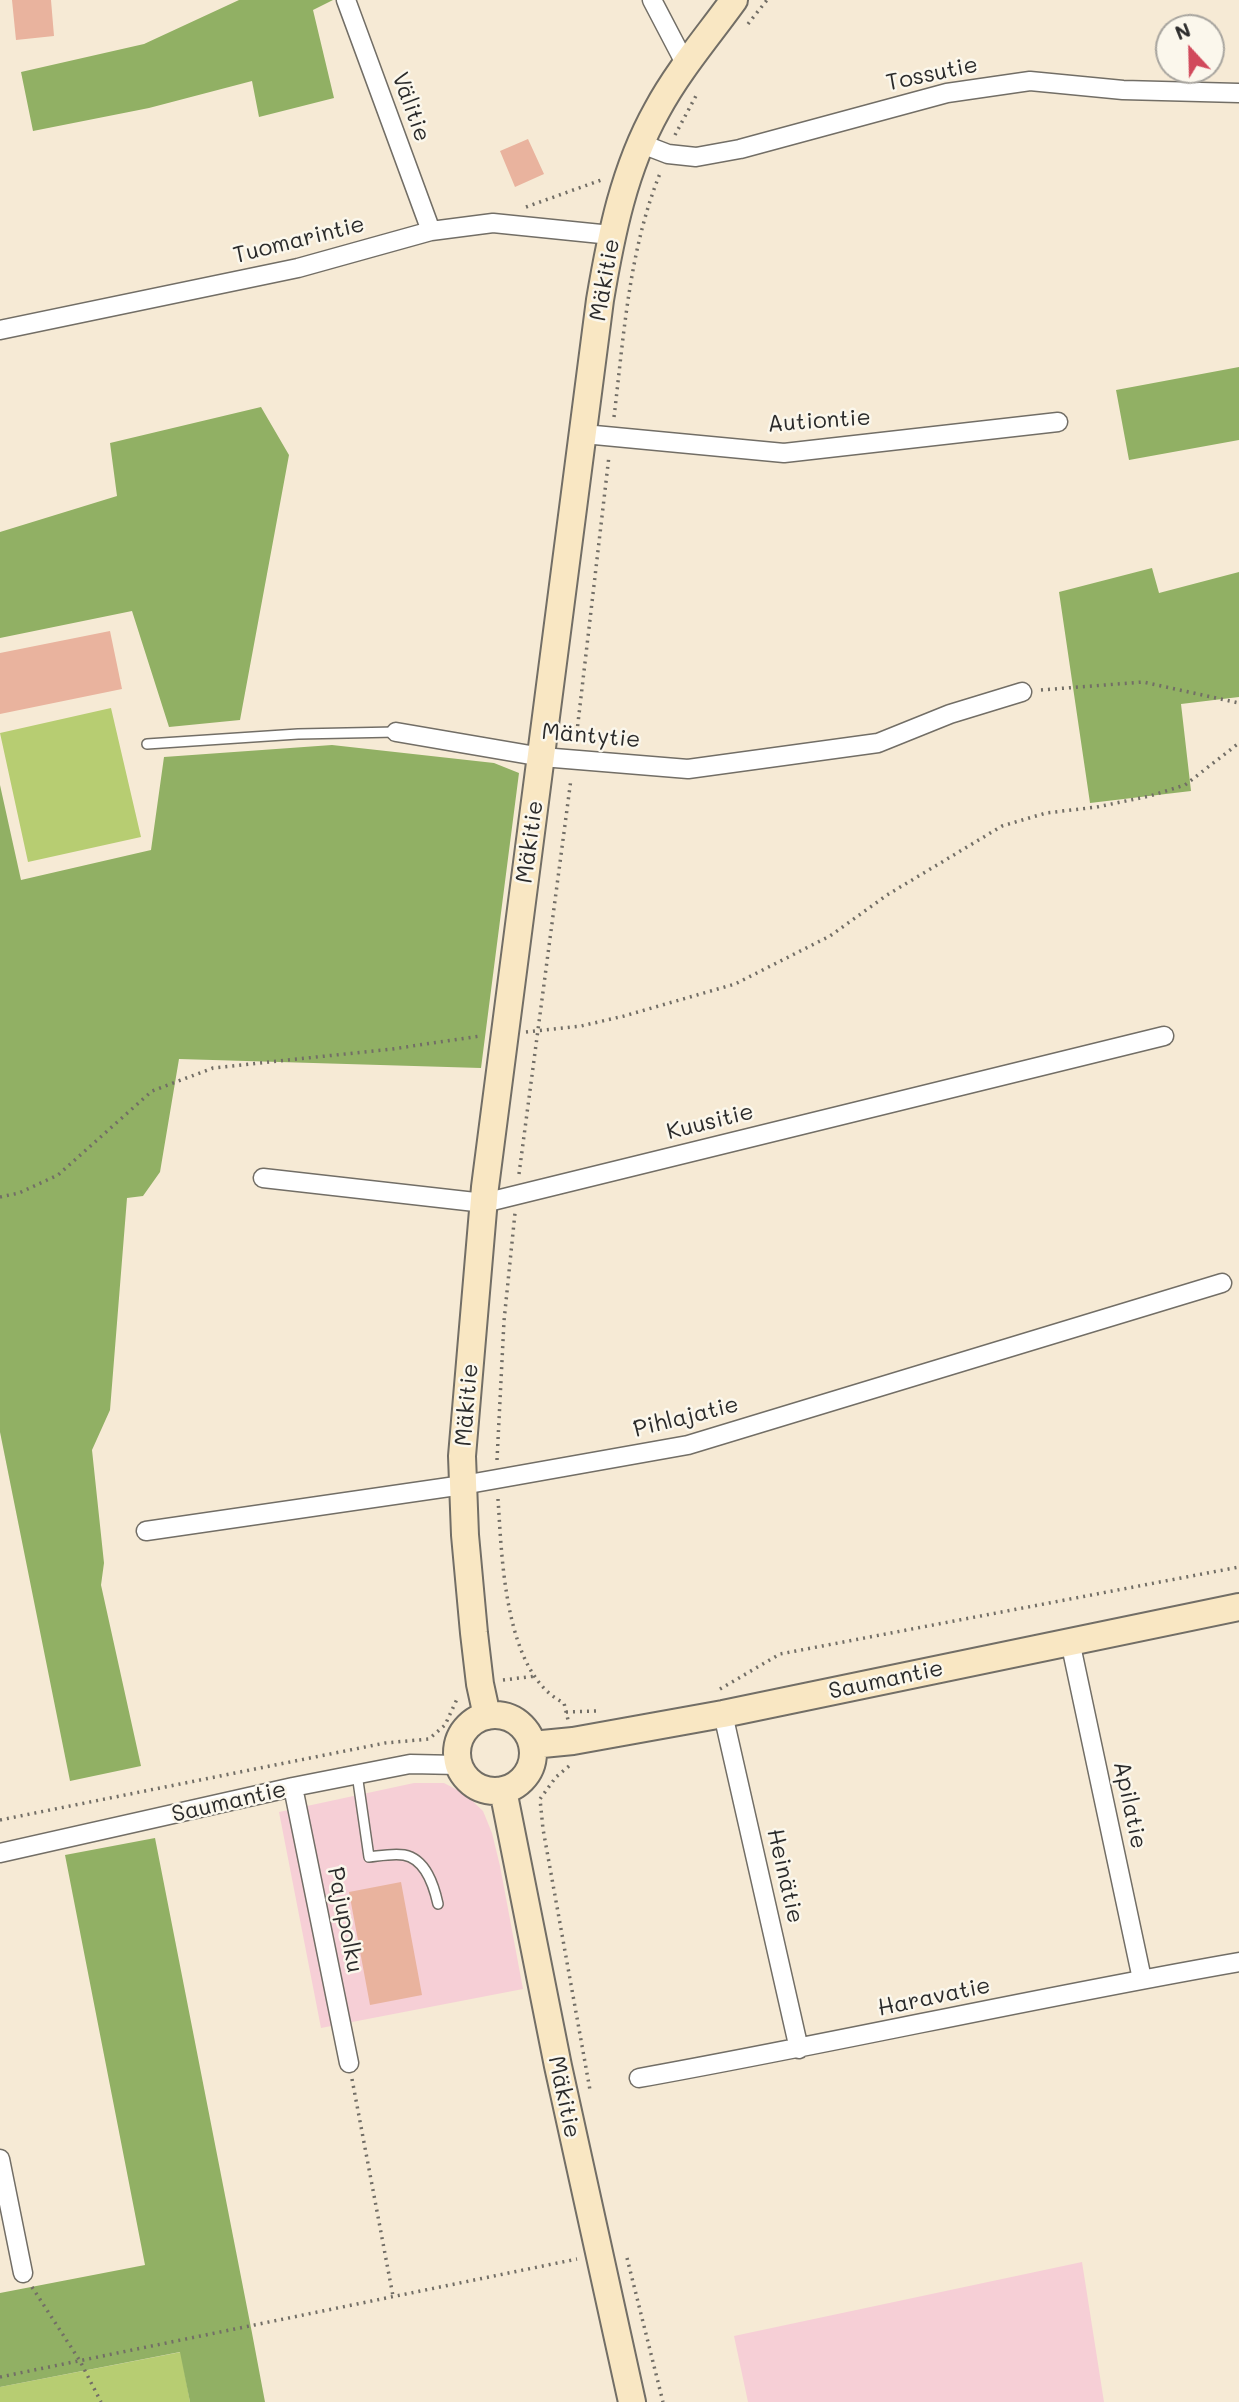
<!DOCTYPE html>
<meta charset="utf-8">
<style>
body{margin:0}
#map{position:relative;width:1239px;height:2402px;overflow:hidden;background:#f6ead5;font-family:Mali,sans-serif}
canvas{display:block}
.north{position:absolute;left:1155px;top:14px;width:70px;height:70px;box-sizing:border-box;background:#fbf7ec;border:2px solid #a8a59f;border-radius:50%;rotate:338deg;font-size:19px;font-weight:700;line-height:28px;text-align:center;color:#2b2b2b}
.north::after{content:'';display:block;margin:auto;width:24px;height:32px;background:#d1495b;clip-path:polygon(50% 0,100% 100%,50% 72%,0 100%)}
</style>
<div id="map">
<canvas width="1239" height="2402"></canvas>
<div class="north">N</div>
</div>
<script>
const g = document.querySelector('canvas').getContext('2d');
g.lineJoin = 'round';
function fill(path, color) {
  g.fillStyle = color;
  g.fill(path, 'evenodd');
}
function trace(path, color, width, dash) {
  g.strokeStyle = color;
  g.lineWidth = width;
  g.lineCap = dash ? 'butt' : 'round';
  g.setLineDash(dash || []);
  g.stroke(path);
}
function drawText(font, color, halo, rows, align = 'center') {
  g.font = font + ' Mali,sans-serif';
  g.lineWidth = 5;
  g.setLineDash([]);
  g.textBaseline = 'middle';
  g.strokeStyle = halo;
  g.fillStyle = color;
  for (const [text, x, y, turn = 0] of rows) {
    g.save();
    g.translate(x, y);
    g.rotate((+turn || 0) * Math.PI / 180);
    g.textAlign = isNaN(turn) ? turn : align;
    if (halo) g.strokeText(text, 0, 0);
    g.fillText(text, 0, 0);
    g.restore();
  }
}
fill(new Path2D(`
 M 414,1783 L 444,1783 L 465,1794 L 483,1811 L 492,1833 L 500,1866 L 523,1989 L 321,2028 L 279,1812 Z
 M 1082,2262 L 1104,2402 L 748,2402 L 734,2336 Z`), '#f6cfd6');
fill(new Path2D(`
 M 111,708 L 141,837 L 28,862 L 0,733 Z
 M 181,2352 L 190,2402 L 0,2402 L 0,2387 Z`), '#b7cd72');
fill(new Path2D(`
 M 239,0 L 333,0 L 313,10 L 334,98 L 259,117 L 252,81 L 149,108 L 33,131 L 21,72 L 144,44 Z
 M 1239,367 L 1239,440 L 1129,460 L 1116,390 Z
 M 261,407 L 289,455 L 240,720 L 169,727 L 132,611 L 0,638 L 0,532 L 117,496 L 110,443 Z
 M 1152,568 L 1159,593 L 1239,572 L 1239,697 L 1181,704 L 1191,791 L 1090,803 L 1059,592 Z
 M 332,745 L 494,763 L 519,773 L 481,1068 L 179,1059 L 160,1172 L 143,1196 L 127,1198 L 110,1410 L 92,1450 L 104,1563 L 101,1585 L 141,1766 L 70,1781 L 0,1432 L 0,785 L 21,880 L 151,850 L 164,757 Z
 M 155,1838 L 252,2333 L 265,2402 L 190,2402 L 180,2352 L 0,2387 L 0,2293 L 145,2265 L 65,1855 Z`), '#91b064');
fill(new Path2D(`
 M 12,0 L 51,0 L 54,36 L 16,40 Z
 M 528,139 L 544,174 L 515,187 L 500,151 Z
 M 110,631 L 122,689 L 0,714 L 0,653 Z
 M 401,1882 L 422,1995 L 370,2005 L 349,1892 Z`), '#e9b39e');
const lane = new Path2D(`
 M 147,744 L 298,734 L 396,732
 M 357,1774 L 369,1857 C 379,1856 393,1853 404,1855 C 426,1859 434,1886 438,1904`);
const street = new Path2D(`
 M 346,0 L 431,231
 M 652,0 L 686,65
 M 642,144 L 668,154 L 696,157 L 740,149 L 947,93 L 1030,81 L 1123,90 L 1239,93
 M 0,330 L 298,268 L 431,231 L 493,223 L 611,235
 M 584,434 L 784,453 L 1058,422
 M 396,732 L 542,757 L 688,769 L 878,743 L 950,714 L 1022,692
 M 263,1178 L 484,1203 L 1164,1036
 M 146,1531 L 463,1485 L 688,1445 L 1222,1283
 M 1070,1641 L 1142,1979
 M 723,1714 L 799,2049
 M 293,1787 L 349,2063
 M 0,1853 L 293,1787 L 410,1764 L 459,1765
 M 639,2078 C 839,2042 1038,1997 1239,1962
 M 0,2159 L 23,2273`);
const secondary = new Path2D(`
 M457 1753a38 38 0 1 1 76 0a38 38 0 1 1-76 0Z
 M 487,1716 L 480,1684 L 474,1633 L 465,1535 L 462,1456 L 485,1187 L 600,300 C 611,235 624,169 657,110 C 678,71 708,36 734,0
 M 532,1745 L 573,1741 L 723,1714 L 1239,1607
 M 503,1790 L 558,2066 L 632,2402`);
trace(lane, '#726e66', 12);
trace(street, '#726e66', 21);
trace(secondary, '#726e66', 30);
trace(new Path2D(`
 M 748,24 L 767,0
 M 675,135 L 698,92
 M 526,207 L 604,179
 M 614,417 C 624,334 629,249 661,171
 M 1041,690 L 1143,682 L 1239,703
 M 576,740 L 609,456
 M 526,1032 L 581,1026 L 624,1016 L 735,984 L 830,936 L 887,895 L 1002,826 L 1046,813 L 1097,807 L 1150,796 L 1185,785 L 1239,743
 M 519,1174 L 571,779
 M 0,1197 L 19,1193 L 58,1175 L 152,1091 L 213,1068 L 392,1049 L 480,1036
 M 497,1460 L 504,1321 L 515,1213
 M 498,1499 C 502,1557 504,1674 564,1703 L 568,1720
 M 503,1680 L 536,1676
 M 720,1689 L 780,1654 L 1239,1567
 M 566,1712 L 596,1711
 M 569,1766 L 556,1777 L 540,1799 L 543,1829 L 590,2090
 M 0,1820 L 385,1743 L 429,1739 L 445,1725 L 458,1697
 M 352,2079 L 393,2296
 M 627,2258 L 663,2402
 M 32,2287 L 80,2361 L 101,2402
 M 0,2377 L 577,2259`), '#726e66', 3.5, [2, 5]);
trace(lane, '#fff', 9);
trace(street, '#fff', 18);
trace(secondary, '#f9e7c3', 26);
drawText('23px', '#2b2b2b', '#fbf7ec', [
 ["Tossutie",932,74,-12],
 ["Välitie",411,107,70],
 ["Tuomarintie",299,240,-14],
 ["Mäkitie",605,280,-80],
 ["Autiontie",819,421,-4],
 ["Mäntytie",591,736,5],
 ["Mäkitie",530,842,-82],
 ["Kuusitie",710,1122,-14],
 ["Mäkitie",467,1405,-85],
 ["Pihlajatie",686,1417,-14],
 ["Saumantie",886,1680,-12],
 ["Saumantie",229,1802,-13],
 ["Apilatie",1130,1805,78],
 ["Heinätie",785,1876,77],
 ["Pajupolku",345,1920,79],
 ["Haravatie",934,1997,-12],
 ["Mäkitie",564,2097,78]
]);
</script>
